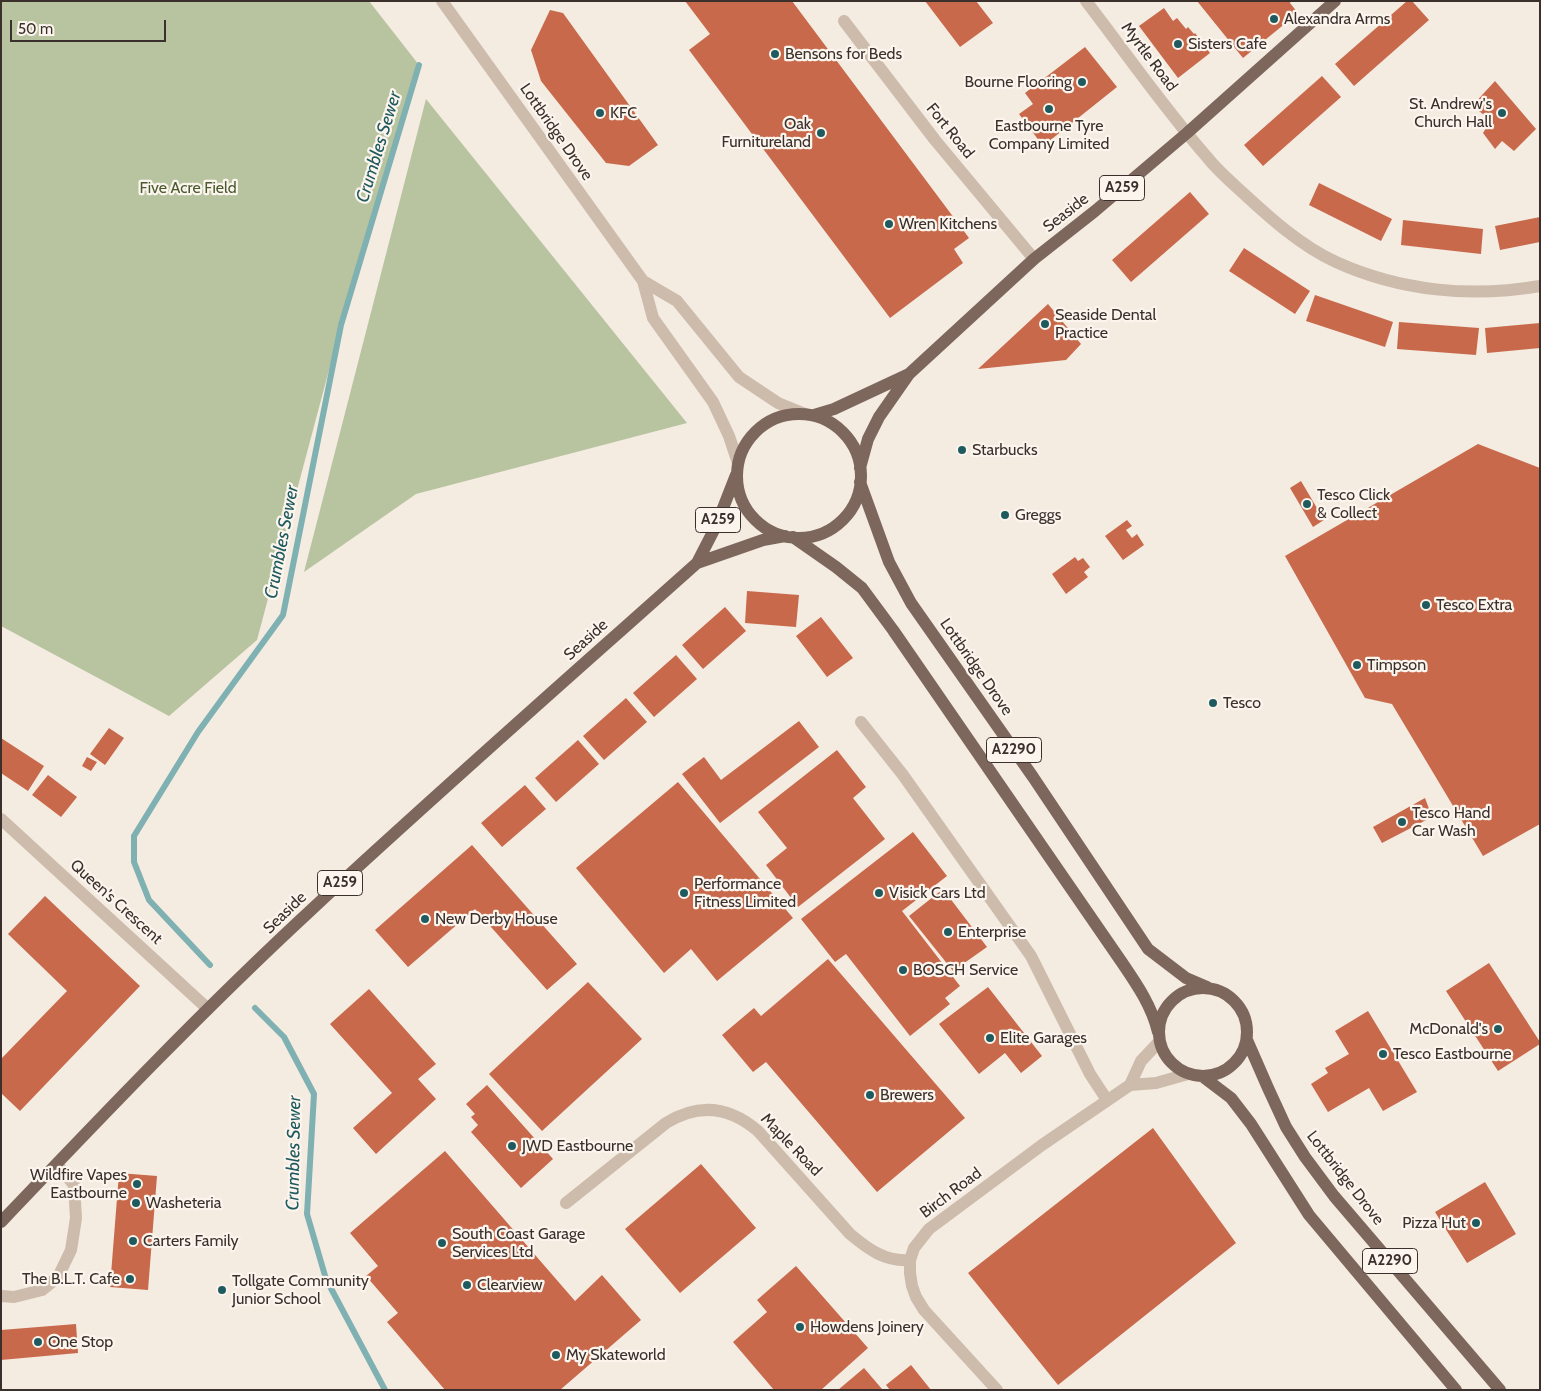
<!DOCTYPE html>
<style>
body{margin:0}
#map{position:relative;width:1541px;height:1391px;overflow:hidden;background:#f4ebe1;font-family:Cabin,sans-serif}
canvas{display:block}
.frame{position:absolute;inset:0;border:2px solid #3b302b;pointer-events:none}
.scale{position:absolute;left:10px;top:20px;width:156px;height:22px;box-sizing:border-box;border:2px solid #3b302b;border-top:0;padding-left:6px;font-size:15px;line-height:18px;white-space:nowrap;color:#3b302b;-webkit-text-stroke:4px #fbf5ee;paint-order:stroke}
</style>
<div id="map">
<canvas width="1541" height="1391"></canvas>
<div class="frame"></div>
<div class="scale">50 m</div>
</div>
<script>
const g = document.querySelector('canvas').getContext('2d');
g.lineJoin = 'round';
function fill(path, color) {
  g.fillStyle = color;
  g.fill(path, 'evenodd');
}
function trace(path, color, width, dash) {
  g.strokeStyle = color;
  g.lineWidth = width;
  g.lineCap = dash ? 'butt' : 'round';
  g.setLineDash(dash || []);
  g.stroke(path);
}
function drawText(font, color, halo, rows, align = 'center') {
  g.font = font + ' Cabin,sans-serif';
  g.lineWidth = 4.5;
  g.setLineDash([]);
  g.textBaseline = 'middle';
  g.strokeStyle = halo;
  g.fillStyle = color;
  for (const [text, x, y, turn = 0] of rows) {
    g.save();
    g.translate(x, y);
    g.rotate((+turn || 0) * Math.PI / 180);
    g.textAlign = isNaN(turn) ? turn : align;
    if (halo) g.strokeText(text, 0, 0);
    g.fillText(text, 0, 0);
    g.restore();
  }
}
fill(new Path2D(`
 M 1,1 L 369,1 L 419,65 L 341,325 L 257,640 L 169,716 L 1,626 Z
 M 426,99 L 687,423 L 416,494 L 304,572 Z`), '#b8c4a0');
trace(new Path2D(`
 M 210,965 L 149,900 L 134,862 L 134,836 L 198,732 L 283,615 L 341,325 L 419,65
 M 255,1008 L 284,1037 L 314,1094 L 307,1214 L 326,1279 L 385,1390`), '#7fb0b2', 6);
fill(new Path2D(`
 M 685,1 L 792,1 L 969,238 L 954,249 L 963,263 L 890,318 L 689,50 L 710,34 Z
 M 925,1 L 976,1 L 993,23 L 960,47 Z
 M 1197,1 L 1291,1 L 1290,3 L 1298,13 L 1243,58 Z
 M 1407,1 L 1412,1 L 1429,20 L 1354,86 L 1335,64 Z
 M 1164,8 L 1173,21 L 1177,18 L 1186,29 L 1188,27 L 1194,34 L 1195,33 L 1210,53 L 1178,78 L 1139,26 Z
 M 550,10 L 563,13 L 658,145 L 629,166 L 606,163 L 541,81 L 531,50 Z
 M 1085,47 L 1117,87 L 1043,146 L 1019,114 L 1033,104 L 1025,93 Z
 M 1322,76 L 1341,97 L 1263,166 L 1244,145 Z
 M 1495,81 L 1536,129 L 1514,151 L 1502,141 L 1495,149 L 1483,133 L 1491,120 L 1472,106 Z
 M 1319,183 L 1392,219 L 1381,241 L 1309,205 Z
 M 1190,192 L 1209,214 L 1131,282 L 1112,260 Z
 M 1540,217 L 1540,242 L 1500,250 L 1495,226 Z
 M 1403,220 L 1483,229 L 1481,254 L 1401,245 Z
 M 1244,248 L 1310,291 L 1295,314 L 1229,271 Z
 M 1315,295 L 1393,322 L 1385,347 L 1306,321 Z
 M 1048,304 L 1081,344 L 1066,360 L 978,369 Z
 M 1399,322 L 1479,328 L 1476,355 L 1397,349 Z
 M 1540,323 L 1540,348 L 1487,353 L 1485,328 Z
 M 1478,444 L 1540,468 L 1540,824 L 1483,856 L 1392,704 L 1365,698 L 1285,556 Z
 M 1301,481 L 1324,520 L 1313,527 L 1290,488 Z
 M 1127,520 L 1132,526 L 1126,530 L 1132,538 L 1137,534 L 1144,545 L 1123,560 L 1105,536 Z
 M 1075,557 L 1078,561 L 1083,558 L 1090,567 L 1084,572 L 1088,577 L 1066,594 L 1052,574 Z
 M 747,591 L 799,595 L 796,627 L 745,623 Z
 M 725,607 L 746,631 L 703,669 L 682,645 Z
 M 821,617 L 853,658 L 827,677 L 796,636 Z
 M 676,655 L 697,679 L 654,717 L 633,693 Z
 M 626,698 L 647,722 L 604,760 L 583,736 Z
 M 799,721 L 819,747 L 720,823 L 682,774 L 704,757 L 721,780 Z
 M 109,728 L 124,738 L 105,765 L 90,754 Z
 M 1,738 L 44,766 L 28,791 L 1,773 Z
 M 578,740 L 599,764 L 556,802 L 535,778 Z
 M 837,750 L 866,787 L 853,798 L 885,839 L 798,907 L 766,865 L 787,848 L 758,812 Z
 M 87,757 L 97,762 L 91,771 L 82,766 Z
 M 48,775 L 77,797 L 61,817 L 32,795 Z
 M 678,782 L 793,918 L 717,981 L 691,949 L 664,973 L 576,868 Z
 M 525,785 L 546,809 L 502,847 L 481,823 Z
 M 1425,798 L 1432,817 L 1382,843 L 1373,827 Z
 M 913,832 L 947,876 L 902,911 L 960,986 L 945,998 L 950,1004 L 910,1036 L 846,954 L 835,962 L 801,919 Z
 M 472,845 L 577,964 L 547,990 L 475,909 L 408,967 L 375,930 Z
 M 943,889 L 987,947 L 953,971 L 909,916 Z
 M 45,896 L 140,986 L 20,1111 L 1,1093 L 1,1059 L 67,991 L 8,934 Z
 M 828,959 L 965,1118 L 877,1192 L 766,1062 L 753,1072 L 722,1035 L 754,1008 L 761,1016 Z
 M 1489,963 L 1540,1042 L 1540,1044 L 1498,1071 L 1446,991 Z
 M 588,982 L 642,1039 L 542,1131 L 489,1074 Z
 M 988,987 L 1042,1056 L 1021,1073 L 1005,1053 L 979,1074 L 939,1024 Z
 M 369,989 L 436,1064 L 418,1079 L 436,1099 L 376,1154 L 353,1128 L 392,1093 L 330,1024 Z
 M 1368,1011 L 1417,1092 L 1383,1111 L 1369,1088 L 1328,1112 L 1311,1084 L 1328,1073 L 1325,1068 L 1349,1054 L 1335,1031 Z
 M 487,1085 L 553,1159 L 521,1188 L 471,1132 L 478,1125 L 471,1117 L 475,1114 L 466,1104 Z
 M 1153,1128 L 1236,1243 L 1058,1385 L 968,1273 Z
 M 445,1151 L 575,1301 L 602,1275 L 641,1320 L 560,1390 L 445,1390 L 387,1322 L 398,1313 L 366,1276 L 378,1266 L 350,1233 Z
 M 701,1164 L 756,1228 L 680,1293 L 625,1229 Z
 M 119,1173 L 157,1176 L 148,1290 L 110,1287 Z
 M 1485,1182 L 1516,1234 L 1467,1263 L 1435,1212 Z
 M 796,1266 L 868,1348 L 821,1390 L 774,1390 L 733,1342 L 767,1312 L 757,1300 Z
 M 76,1324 L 78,1353 L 1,1360 L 1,1330 Z
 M 911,1365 L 931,1390 L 890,1390 L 886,1385 Z
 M 864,1368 L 882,1389 L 881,1390 L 838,1390 Z`), '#c8694b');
trace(new Path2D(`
 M 442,1 L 643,281 L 653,318 L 713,402 L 729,436 L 738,463
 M 1086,1 C 1126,53 1164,108 1207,157 C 1217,170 1230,181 1242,192 C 1270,218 1301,246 1336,262 C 1400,291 1471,298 1540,286
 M 844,21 L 935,140 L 1034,259
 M 643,281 L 677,301 L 739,377 L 778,403 L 805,414
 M 861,722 L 903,775 L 1031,956 L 1090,1074 L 1107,1100
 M 1,819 L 208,1009
 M 1130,1085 L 1141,1061 L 1159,1042
 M 566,1203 L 666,1123 C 698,1103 729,1106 758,1131 L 850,1234 C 868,1249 885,1262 910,1260
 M 1,1296 L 14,1297 L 42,1290 L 58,1277 L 71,1250 L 76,1218 L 74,1185 L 57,1164
 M 997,1390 L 924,1310 L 916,1297 L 912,1286 L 910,1273 L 910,1260 L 914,1248 L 929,1229 L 1042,1145 L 1130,1085 L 1156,1083 L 1188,1074`), '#cdbbac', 12);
trace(new Path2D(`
 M737 476a62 62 0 1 1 124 0a62 62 0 1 1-124 0Z
 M 814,415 L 834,409 L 909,374
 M 860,468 L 868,439 L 879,417 L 909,374 L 1034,259 L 1095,211 L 1187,133 L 1335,1
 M 860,482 L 889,562 L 911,603 L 1033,777 L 1148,949 L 1186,978 L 1207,987
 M 793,537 L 836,567 L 862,588 L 893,630 L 1123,964 C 1138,986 1152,1007 1158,1032
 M 697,563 L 763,540 L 785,536
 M1159 1032a44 44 0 1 1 88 0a44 44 0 1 1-88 0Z
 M 1247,1040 L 1268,1088 L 1286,1127 L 1305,1157 L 1334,1196 L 1500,1390
 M 1202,1076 L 1231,1098 L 1251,1124 L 1309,1215 L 1456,1390
 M 1,1222 C 102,1116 203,1010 310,911 C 437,793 567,679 697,563 L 716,526 L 736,475`), '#7d675c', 12);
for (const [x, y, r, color] of [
 [1274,19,5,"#1f5a5e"],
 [1178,44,5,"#1f5a5e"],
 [775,54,5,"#1f5a5e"],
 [1082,82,5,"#1f5a5e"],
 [1049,109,5,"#1f5a5e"],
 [600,113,5,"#1f5a5e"],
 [1502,113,5,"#1f5a5e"],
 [821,133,5,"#1f5a5e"],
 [889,224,5,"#1f5a5e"],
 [1045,324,5,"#1f5a5e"],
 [962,450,5,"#1f5a5e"],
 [1307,504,5,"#1f5a5e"],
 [1005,515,5,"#1f5a5e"],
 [1426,605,5,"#1f5a5e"],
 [1357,665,5,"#1f5a5e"],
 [1213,703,5,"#1f5a5e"],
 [1402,822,5,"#1f5a5e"],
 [684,893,5,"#1f5a5e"],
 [879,893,5,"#1f5a5e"],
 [425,919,5,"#1f5a5e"],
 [948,932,5,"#1f5a5e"],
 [903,970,5,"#1f5a5e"],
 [1498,1029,5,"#1f5a5e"],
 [990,1038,5,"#1f5a5e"],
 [1383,1054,5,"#1f5a5e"],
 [870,1095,5,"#1f5a5e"],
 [512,1146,5,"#1f5a5e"],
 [137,1184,5,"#1f5a5e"],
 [136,1203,5,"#1f5a5e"],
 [1476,1223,5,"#1f5a5e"],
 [133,1241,5,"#1f5a5e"],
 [442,1243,5,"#1f5a5e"],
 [130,1279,5,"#1f5a5e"],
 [467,1285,5,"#1f5a5e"],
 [222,1290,5,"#1f5a5e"],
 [800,1327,5,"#1f5a5e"],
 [38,1342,5,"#1f5a5e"],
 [556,1355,5,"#1f5a5e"]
]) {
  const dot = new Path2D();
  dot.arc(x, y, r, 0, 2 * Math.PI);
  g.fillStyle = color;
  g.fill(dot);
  trace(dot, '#fbf5ee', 2);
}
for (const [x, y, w] of [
 [1122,188,45],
 [718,520,45],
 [1014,750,55],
 [340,883,45],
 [1390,1261,55]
]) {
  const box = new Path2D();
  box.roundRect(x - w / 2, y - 12.5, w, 25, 4);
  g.fillStyle = '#fbf5ee';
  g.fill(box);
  trace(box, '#3b302b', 1);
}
drawText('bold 15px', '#3b302b', null, [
 ["A259",1122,188],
 ["A259",718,520],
 ["A2290",1014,750],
 ["A259",340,883],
 ["A2290",1390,1261]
]);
drawText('16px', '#3b302b', '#fbf5ee', [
 ["Alexandra Arms",1284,19],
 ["Sisters Cafe",1188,44],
 ["Bensons for Beds",785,54],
 ["Bourne Flooring",1072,82,"right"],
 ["St. Andrew's",1492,104,"right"],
 ["Church Hall",1492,122,"right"],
 ["KFC",610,113],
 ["Oak",811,124,"right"],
 ["Furnitureland",811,142,"right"],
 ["Eastbourne Tyre",1049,126,"center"],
 ["Company Limited",1049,144,"center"],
 ["Wren Kitchens",899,224],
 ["Seaside Dental",1055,315],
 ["Practice",1055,333],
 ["Starbucks",972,450],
 ["Tesco Click",1317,495],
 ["& Collect",1317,513],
 ["Greggs",1015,515],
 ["Tesco Extra",1436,605],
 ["Timpson",1367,665],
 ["Tesco",1223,703],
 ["Tesco Hand",1412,813],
 ["Car Wash",1412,831],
 ["Performance",694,884],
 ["Fitness Limited",694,902],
 ["Visick Cars Ltd",889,893],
 ["New Derby House",435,919],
 ["Enterprise",958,932],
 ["BOSCH Service",913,970],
 ["McDonald's",1488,1029,"right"],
 ["Elite Garages",1000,1038],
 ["Tesco Eastbourne",1393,1054],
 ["Brewers",880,1095],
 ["JWD Eastbourne",522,1146],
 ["Wildfire Vapes",127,1175,"right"],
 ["Eastbourne",127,1193,"right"],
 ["Washeteria",146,1203],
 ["Pizza Hut",1466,1223,"right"],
 ["South Coast Garage",452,1234],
 ["Services Ltd",452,1252],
 ["Carters Family",143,1241],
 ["The B.L.T. Cafe",120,1279,"right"],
 ["Tollgate Community",232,1281],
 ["Junior School",232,1299],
 ["Clearview",477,1285],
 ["Howdens Joinery",810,1327],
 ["One Stop",48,1342],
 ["My Skateworld",566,1355]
], 'left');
drawText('16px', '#3b302b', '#fbf5ee', [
 ["Myrtle Road",1149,57,53],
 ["Fort Road",950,131,51],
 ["Lottbridge Drove",556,132,55],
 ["Seaside",1066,213,-38],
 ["Seaside",586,640,-42],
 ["Lottbridge Drove",976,667,55],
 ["Queen's Crescent",116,902,42],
 ["Seaside",285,913,-44],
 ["Maple Road",791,1145,46],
 ["Lottbridge Drove",1345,1178,52],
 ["Birch Road",951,1193,-37]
]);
drawText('16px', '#4a5a2e', '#fbf5ee', [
 ["Five Acre Field",188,188]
]);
drawText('italic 18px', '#1f5a5e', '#fbf5ee', [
 ["Crumbles Sewer",379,147,-73],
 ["Crumbles Sewer",282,542,-79],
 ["Crumbles Sewer",294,1153,-89]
]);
</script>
